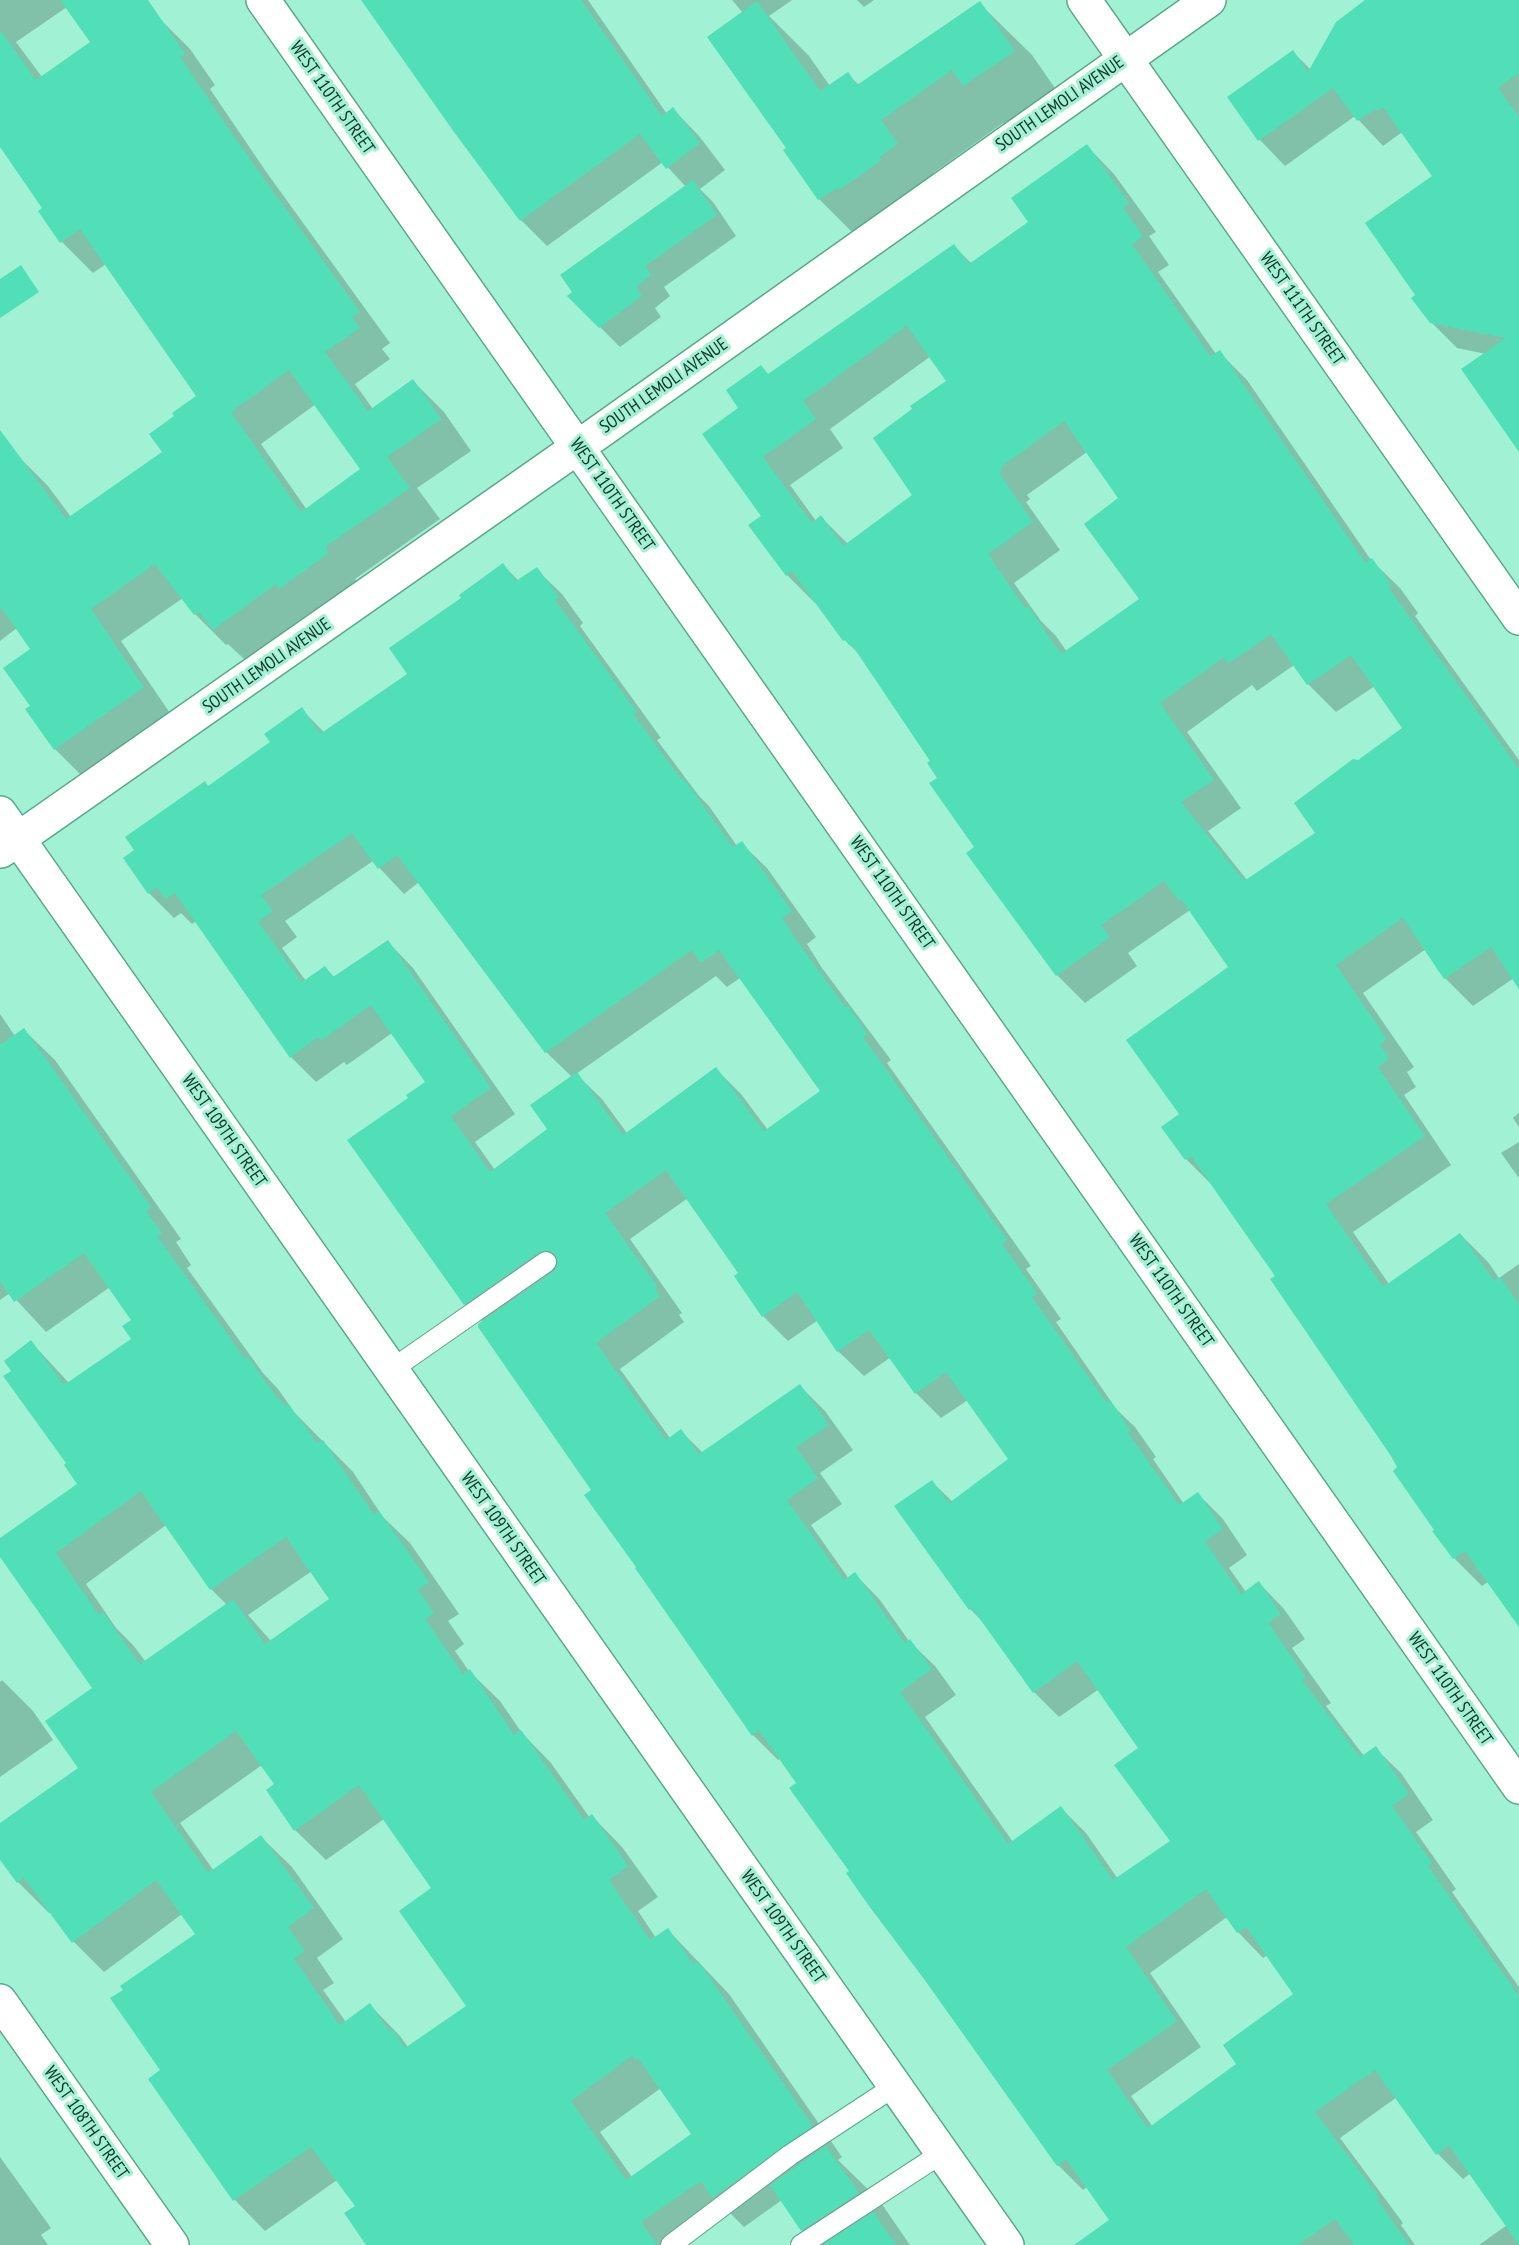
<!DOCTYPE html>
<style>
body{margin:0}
canvas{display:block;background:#a1f1d5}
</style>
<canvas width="1519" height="2245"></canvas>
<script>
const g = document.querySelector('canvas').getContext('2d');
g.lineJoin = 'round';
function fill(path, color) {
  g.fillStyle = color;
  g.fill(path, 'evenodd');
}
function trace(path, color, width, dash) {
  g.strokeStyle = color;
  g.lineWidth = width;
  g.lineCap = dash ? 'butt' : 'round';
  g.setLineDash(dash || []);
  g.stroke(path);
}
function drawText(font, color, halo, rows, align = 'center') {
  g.font = font + ' "PT Sans Narrow",sans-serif';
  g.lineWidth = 6;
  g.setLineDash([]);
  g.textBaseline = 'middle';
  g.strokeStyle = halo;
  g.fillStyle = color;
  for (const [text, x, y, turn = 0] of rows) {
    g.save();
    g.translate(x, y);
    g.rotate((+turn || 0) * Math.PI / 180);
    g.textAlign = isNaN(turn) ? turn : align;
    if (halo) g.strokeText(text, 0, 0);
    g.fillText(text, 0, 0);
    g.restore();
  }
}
fill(new Path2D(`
 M 0,0 L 146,0 L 159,18 L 190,49 L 215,85 L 210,89 L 267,173 L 390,343 L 382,349 L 390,359 L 355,384 L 373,409 L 413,381 L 444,412 L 471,451 L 417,488 L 440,519 L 355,579 L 359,585 L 311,619 L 307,615 L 245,660 L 228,644 L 226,645 L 195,614 L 183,598 L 121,641 L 174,719 L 86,780 L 55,749 L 27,709 L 32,706 L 32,650 L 17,628 L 0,641 L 0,468 L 17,455 L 48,486 L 71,517 L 164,452 L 176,416 L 198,396 L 106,264 L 93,273 L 62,242 L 40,211 L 44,208 L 0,144 ZM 67,7 L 92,42 L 42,77 L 16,42 ZM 316,404 L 362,469 L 307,510 L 261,444 Z
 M 373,0 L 588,0 L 667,114 L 673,109 L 699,136 L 725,170 L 700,189 L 713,202 L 736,236 L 664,287 L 670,296 L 655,308 L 661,317 L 620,347 L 569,296 L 686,187 L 663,162 L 547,246 L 521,220 Z
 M 732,0 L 792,0 L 769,16 L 809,56 L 830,86 L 847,74 L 859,85 L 979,3 L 1032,55 L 1066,104 L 1017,138 L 1003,123 L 933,173 L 950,197 L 872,252 L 819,199 L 785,150 L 788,148 L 743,13 Z
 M 857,0 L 874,0 L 864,7 Z
 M 1374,0 L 1519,0 L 1519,449 L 1486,354 L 1457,348 L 1431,322 L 1417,295 L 1434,177 L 1404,135 L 1401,133 L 1383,146 L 1355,116 L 1285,166 L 1260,140 L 1229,98 L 1293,52 L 1311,70 Z
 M 1087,146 L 1114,174 L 1156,232 L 1149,236 L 1169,265 L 1158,272 L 1216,354 L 1219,352 L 1247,380 L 1371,560 L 1400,588 L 1418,613 L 1415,616 L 1519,760 L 1519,983 L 1514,978 L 1473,1006 L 1445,978 L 1426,949 L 1363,993 L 1414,1067 L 1407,1072 L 1416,1087 L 1404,1095 L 1451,1165 L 1353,1232 L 1389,1284 L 1460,1234 L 1488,1262 L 1499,1278 L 1519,1264 L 1519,1624 L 1488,1582 L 1482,1586 L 1454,1558 L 1435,1532 L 1436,1530 L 1399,1467 L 1277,1276 L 1214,1187 L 1186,1159 L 1181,1115 L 1230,967 L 1190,910 L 1128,953 L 1137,966 L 1085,1003 L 1057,975 L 976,847 L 932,762 L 862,657 L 845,640 L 817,602 L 815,603 L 787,575 L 763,516 L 740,408 L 761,367 L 769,375 L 954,246 L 972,264 L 1030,223 ZM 931,356 L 949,381 L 914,495 L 848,544 L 821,517 L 816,521 L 790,485 L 843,448 L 830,429 ZM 1087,452 L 1120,499 L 1141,600 L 1067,652 L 1056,636 L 1041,621 L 1014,583 L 1060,550 L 1026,502 L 1030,499 L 1027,495 ZM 1294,665 L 1308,684 L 1336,712 L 1375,686 L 1404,728 L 1317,833 L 1247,880 L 1208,831 L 1241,808 L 1187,732 L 1252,685 L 1257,691 Z
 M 503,565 L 519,581 L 536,569 L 562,594 L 583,623 L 580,626 L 661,738 L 657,740 L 699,796 L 709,806 L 737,846 L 741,843 L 767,868 L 816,937 L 807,944 L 822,968 L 891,1060 L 887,1063 L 1031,1266 L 1026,1269 L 1061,1319 L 1056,1322 L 1117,1410 L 1135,1427 L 1156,1457 L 1153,1459 L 1184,1504 L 1198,1494 L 1223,1519 L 1247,1555 L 1229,1568 L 1246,1592 L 1259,1583 L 1284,1609 L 1305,1639 L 1292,1648 L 1331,1703 L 1326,1706 L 1364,1756 L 1375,1748 L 1401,1773 L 1433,1820 L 1416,1832 L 1456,1889 L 1452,1892 L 1519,1987 L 1519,2245 L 1479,2245 L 1507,2225 L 1471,2173 L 1463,2179 L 1438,2154 L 1397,2097 L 1340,2138 L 1403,2223 L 1401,2225 L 1415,2245 L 1113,2245 L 1111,2221 L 1087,2187 L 1083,2190 L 1058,2165 L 851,1871 L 798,1783 L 781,1758 L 778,1760 L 753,1735 L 639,1568 L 593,1490 L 483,1322 L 465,1304 L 410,1098 L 427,1083 L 392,1033 L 347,1065 L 344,1062 L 316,1082 L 291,1057 L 196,921 L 192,924 L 181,913 L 174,918 L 149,893 L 208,787 L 272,742 L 301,709 L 325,733 L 409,674 L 463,598 ZM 373,861 L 404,894 L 419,882 L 546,1052 L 572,1077 L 549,1130 L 495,1170 L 475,1142 L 515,1114 L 413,968 L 388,942 L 335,978 L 325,967 L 306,981 L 282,948 L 297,937 L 285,921 ZM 716,976 L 727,987 L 740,978 L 822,1092 L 768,1130 L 741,1094 L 716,1069 L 627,1133 L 602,1099 L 576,1074 ZM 688,1198 L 740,1274 L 763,1316 L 788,1341 L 818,1320 L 838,1351 L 864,1376 L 891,1357 L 916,1393 L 941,1418 L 968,1400 L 1010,1460 L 953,1502 L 932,1482 L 970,1609 L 987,1626 L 1034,1692 L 1059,1717 L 1099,1689 L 1140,1748 L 1172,1841 L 1118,1879 L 1086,1833 L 1061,1808 L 1013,1842 L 925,1717 L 956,1695 L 935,1666 L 909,1641 L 880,1600 L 855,1574 L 849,1579 L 811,1525 L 842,1504 L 820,1473 L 853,1450 L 825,1411 L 800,1386 L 703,1453 L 681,1431 L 670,1438 L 620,1369 L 684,1322 L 679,1315 L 682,1313 L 630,1239 ZM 1227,1917 L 1238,1932 L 1263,1958 L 1268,1955 L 1295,1994 L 1238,2064 L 1153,2127 L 1131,2096 L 1201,2047 L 1150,1973 Z
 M 0,1014 L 15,1036 L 24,1030 L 55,1060 L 181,1239 L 176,1242 L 191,1265 L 187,1268 L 263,1373 L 278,1389 L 295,1413 L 353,1472 L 383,1517 L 410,1543 L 459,1614 L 448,1621 L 464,1644 L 455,1651 L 469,1671 L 500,1701 L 522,1733 L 551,1763 L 590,1818 L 592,1816 L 622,1847 L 658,1897 L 638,1911 L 656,1938 L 668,1930 L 729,1994 L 842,2157 L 838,2160 L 879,2200 L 910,2245 L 818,2245 L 802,2230 L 782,2200 L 744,2227 L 729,2212 L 683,2245 L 368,2245 L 357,2206 L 337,2180 L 265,2231 L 235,2200 L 150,2079 L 163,2070 L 197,1934 L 182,1914 L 104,1972 L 74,1942 L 51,1911 L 49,1913 L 18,1882 L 0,1857 L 0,1825 L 80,1768 L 94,1688 L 0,1554 L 0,1540 L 79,1484 L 13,1372 L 31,1342 L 69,1383 L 133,1339 L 133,1320 L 110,1287 L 46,1332 L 10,1293 L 0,1300 ZM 166,1525 L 211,1589 L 227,1605 L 146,1662 L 133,1645 L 116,1628 L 86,1584 ZM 312,1571 L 331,1599 L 271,1641 L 248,1615 ZM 262,1765 L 276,1785 L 295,1830 L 326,1860 L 384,1819 L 433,1889 L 468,2006 L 408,2047 L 400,2036 L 370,2005 L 346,2022 L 323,1990 L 334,1983 L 317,1958 L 343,1939 L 292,1867 L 261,1837 L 214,1871 L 180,1823 ZM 661,2088 L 694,2135 L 632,2177 L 600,2132 Z
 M 1519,1113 L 1519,1127 L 1513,1118 Z
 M 1519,1142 L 1519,1178 L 1501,1153 Z
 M 2,1680 L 33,1711 L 53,1740 L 0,1777 L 0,1682 Z
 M 0,2157 L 51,2228 L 41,2235 L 48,2245 L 0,2245 Z`), '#0003');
fill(new Path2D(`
 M 60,0 L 148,0 L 185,54 L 180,57 L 237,141 L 360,312 L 352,317 L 360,328 L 325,352 L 368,411 L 413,379 L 441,419 L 387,457 L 410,488 L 325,547 L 329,553 L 279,589 L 276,584 L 213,630 L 199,612 L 194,615 L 155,564 L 91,609 L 144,687 L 54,750 L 25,709 L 30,706 L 3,668 L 30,649 L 0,606 L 0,430 L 66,519 L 162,452 L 149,434 L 174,416 L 172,413 L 196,396 L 80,229 L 60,243 L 38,211 L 42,208 L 0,147 L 0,30 L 36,80 L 90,42 ZM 289,370 L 360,469 L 301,512 L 231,412 Z
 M 361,0 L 581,0 L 662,116 L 673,107 L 700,143 L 666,169 L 640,134 L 520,221 L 454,132 Z
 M 1365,0 L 1519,0 L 1519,73 L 1498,88 L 1519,117 L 1519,452 L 1461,369 L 1506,338 L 1430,323 L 1411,298 L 1415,295 L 1365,223 L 1432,176 L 1383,107 L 1377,111 L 1375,109 L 1357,121 L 1333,88 L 1258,141 L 1227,97 L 1293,50 L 1308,72 L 1336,22 Z
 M 757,1 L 820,91 L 848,72 L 857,85 L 980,1 L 1015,51 L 963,86 L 952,70 L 881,120 L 898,144 L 879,157 L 882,160 L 839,190 L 837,188 L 818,200 L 783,150 L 786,148 L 707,37 Z
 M 1087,144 L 1129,203 L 1123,208 L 1143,236 L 1132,244 L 1210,356 L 1220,350 L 1365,562 L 1372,558 L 1391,585 L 1388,587 L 1519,769 L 1519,989 L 1491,947 L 1444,979 L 1403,918 L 1336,965 L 1387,1039 L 1380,1044 L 1389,1059 L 1378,1067 L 1425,1136 L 1326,1204 L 1383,1287 L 1460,1233 L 1494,1281 L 1500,1277 L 1519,1304 L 1519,1627 L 1465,1551 L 1453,1559 L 1432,1531 L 1434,1530 L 1393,1471 L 1397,1467 L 1391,1456 L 1270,1279 L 1275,1276 L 1191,1156 L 1185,1160 L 1161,1127 L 1179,1114 L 1126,1040 L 1228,967 L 1181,899 L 1179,901 L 1164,881 L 1101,925 L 1110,937 L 1056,976 L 966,853 L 974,847 L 929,783 L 937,778 L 927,763 L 930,761 L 852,645 L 850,646 L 845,640 L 843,641 L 792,571 L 786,576 L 748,525 L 761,516 L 702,434 L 738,408 L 726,390 L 761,365 L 768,374 L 954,244 L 969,264 L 1028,222 L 1011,198 ZM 907,326 L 946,381 L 910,406 L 912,409 L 873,438 L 912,495 L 843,546 L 821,515 L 812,523 L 763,457 L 816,419 L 803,401 ZM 1064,421 L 1118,498 L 1084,524 L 1139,599 L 1061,654 L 1028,606 L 1025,608 L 988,554 L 1033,522 L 999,473 L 1003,470 L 1001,467 ZM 1271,634 L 1307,685 L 1351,655 L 1402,728 L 1358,760 L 1353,759 L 1294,803 L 1315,833 L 1244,881 L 1181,802 L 1214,780 L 1160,703 L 1224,657 L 1228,664 Z
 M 693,180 L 717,215 L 645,266 L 651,275 L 636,287 L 642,296 L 599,328 L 567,296 L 572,292 L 560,275 Z
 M 21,265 L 39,292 L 0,318 L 0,279 Z
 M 503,563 L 516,581 L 537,567 L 559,597 L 555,600 L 637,712 L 633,714 L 682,780 L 684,779 L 733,847 L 742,841 L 792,911 L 782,918 L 797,941 L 846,1008 L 848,1006 L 867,1034 L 863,1037 L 1007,1240 L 1002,1244 L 1037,1293 L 1032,1297 L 1106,1402 L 1110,1400 L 1131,1431 L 1128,1433 L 1179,1505 L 1198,1492 L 1223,1529 L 1205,1542 L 1241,1594 L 1259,1581 L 1281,1614 L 1268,1623 L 1306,1677 L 1302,1680 L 1360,1757 L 1376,1746 L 1409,1794 L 1392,1806 L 1432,1863 L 1428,1866 L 1519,1996 L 1519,2245 L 1449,2145 L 1436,2155 L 1375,2070 L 1315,2112 L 1379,2197 L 1377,2199 L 1409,2245 L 1354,2245 L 1335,2219 L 1298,2245 L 1074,2245 L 1109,2220 L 1066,2159 L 1057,2166 L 924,1979 L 869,1906 L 846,1873 L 849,1871 L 789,1788 L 796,1783 L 759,1730 L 752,1736 L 635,1568 L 636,1567 L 584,1495 L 591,1490 L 478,1327 L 478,1324 L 553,1272 L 557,1267 L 556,1256 L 551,1251 L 539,1252 L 464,1305 L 347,1140 L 408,1098 L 406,1095 L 425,1082 L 371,1005 L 321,1041 L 318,1037 L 290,1058 L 175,893 L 165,899 L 157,887 L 148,894 L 123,858 L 134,850 L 125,837 L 205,781 L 208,786 L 270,742 L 264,734 L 302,707 L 320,734 L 407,674 L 389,648 L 461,598 L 459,595 ZM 352,833 L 378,869 L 397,855 L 545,1053 L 692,950 L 701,963 L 719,950 L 820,1091 L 764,1131 L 716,1067 L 623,1135 L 577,1072 L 530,1105 L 547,1129 L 490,1172 L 451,1116 L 491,1088 L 388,940 L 333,977 L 325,966 L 302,982 L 258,922 L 273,911 L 261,895 ZM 666,1170 L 738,1273 L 734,1276 L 762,1317 L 797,1292 L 837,1352 L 869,1330 L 915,1394 L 946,1372 L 1008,1459 L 949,1503 L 932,1480 L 894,1506 L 969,1610 L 972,1608 L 1033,1693 L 1077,1661 L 1138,1748 L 1114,1765 L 1170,1841 L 1113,1880 L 1061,1806 L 1008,1844 L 900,1692 L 932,1669 L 910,1639 L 905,1643 L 855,1572 L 844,1580 L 787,1500 L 818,1478 L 796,1447 L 829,1425 L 800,1384 L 699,1454 L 681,1429 L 666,1440 L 596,1343 L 660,1296 L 655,1289 L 658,1287 L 605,1213 ZM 1206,1889 L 1237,1933 L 1246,1927 L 1293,1994 L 1223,2045 L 1236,2064 L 1148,2128 L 1107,2070 L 1177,2021 L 1126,1947 Z
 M 24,1028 L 151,1207 L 146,1211 L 162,1233 L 157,1236 L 245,1359 L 248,1357 L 278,1399 L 279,1398 L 285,1406 L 288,1404 L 317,1443 L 323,1440 L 374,1515 L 379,1511 L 429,1582 L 418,1590 L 434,1613 L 425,1619 L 463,1674 L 470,1669 L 514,1735 L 521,1730 L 584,1820 L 592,1814 L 628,1866 L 609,1880 L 650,1940 L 668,1928 L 694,1965 L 698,1961 L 813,2126 L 712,2198 L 701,2181 L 641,2222 L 657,2245 L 366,2245 L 344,2213 L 355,2206 L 311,2147 L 233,2201 L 148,2079 L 160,2070 L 110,1998 L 123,1990 L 120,1986 L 195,1934 L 156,1880 L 72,1943 L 24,1878 L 17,1883 L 0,1860 L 0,1823 L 78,1768 L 45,1721 L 92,1688 L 0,1557 L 0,1538 L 77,1484 L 64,1465 L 66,1463 L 3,1376 L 11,1371 L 4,1361 L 31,1340 L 64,1385 L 131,1339 L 122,1326 L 131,1320 L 84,1253 L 14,1302 L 0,1281 L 0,1045 ZM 141,1491 L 210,1590 L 286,1537 L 329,1599 L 265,1644 L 233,1599 L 140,1664 L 103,1612 L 99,1615 L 56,1553 ZM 236,1731 L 274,1784 L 266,1790 L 294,1831 L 359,1785 L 431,1888 L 399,1911 L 466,2006 L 405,2048 L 392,2029 L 389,2031 L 370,2003 L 340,2025 L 294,1959 L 305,1951 L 288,1927 L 314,1908 L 261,1835 L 208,1873 L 151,1792 ZM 632,2056 L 635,2060 L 638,2058 L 691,2134 L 626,2180 L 571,2101 Z
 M 826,2146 L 859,2193 L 801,2231 L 770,2185 Z
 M 873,2212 L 896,2245 L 823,2245 Z`), '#50dfb6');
const service = new Path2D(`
 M 391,1370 L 546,1262
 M 671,2245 L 790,2155 L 895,2086
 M 801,2245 L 942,2153`);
const minor = new Path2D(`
 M 263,0 L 1519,1787
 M 1084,0 L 1519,618
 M 0,813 L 1007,2245
 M 1,851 L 578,447 L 1209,0
 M 0,2001 L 172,2245`);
trace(service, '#59a88e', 22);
trace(minor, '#59a88e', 36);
trace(service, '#fff', 20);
trace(minor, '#fff', 33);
drawText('18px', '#123329', '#a1f1d5', [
 ["WEST 110TH STREET",332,98,55],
 ["SOUTH LEMOLI AVENUE",1060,104,-35],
 ["WEST 111TH STREET",1302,309,55],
 ["SOUTH LEMOLI AVENUE",664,386,-35],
 ["WEST 110TH STREET",612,495,55],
 ["SOUTH LEMOLI AVENUE",267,666,-35],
 ["WEST 110TH STREET",892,893,55],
 ["WEST 109TH STREET",224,1131,55],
 ["WEST 110TH STREET",1171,1291,55],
 ["WEST 109TH STREET",503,1529,55],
 ["WEST 110TH STREET",1450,1689,55],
 ["WEST 109TH STREET",783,1927,55],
 ["WEST 108TH STREET",86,2123,55]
]);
</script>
